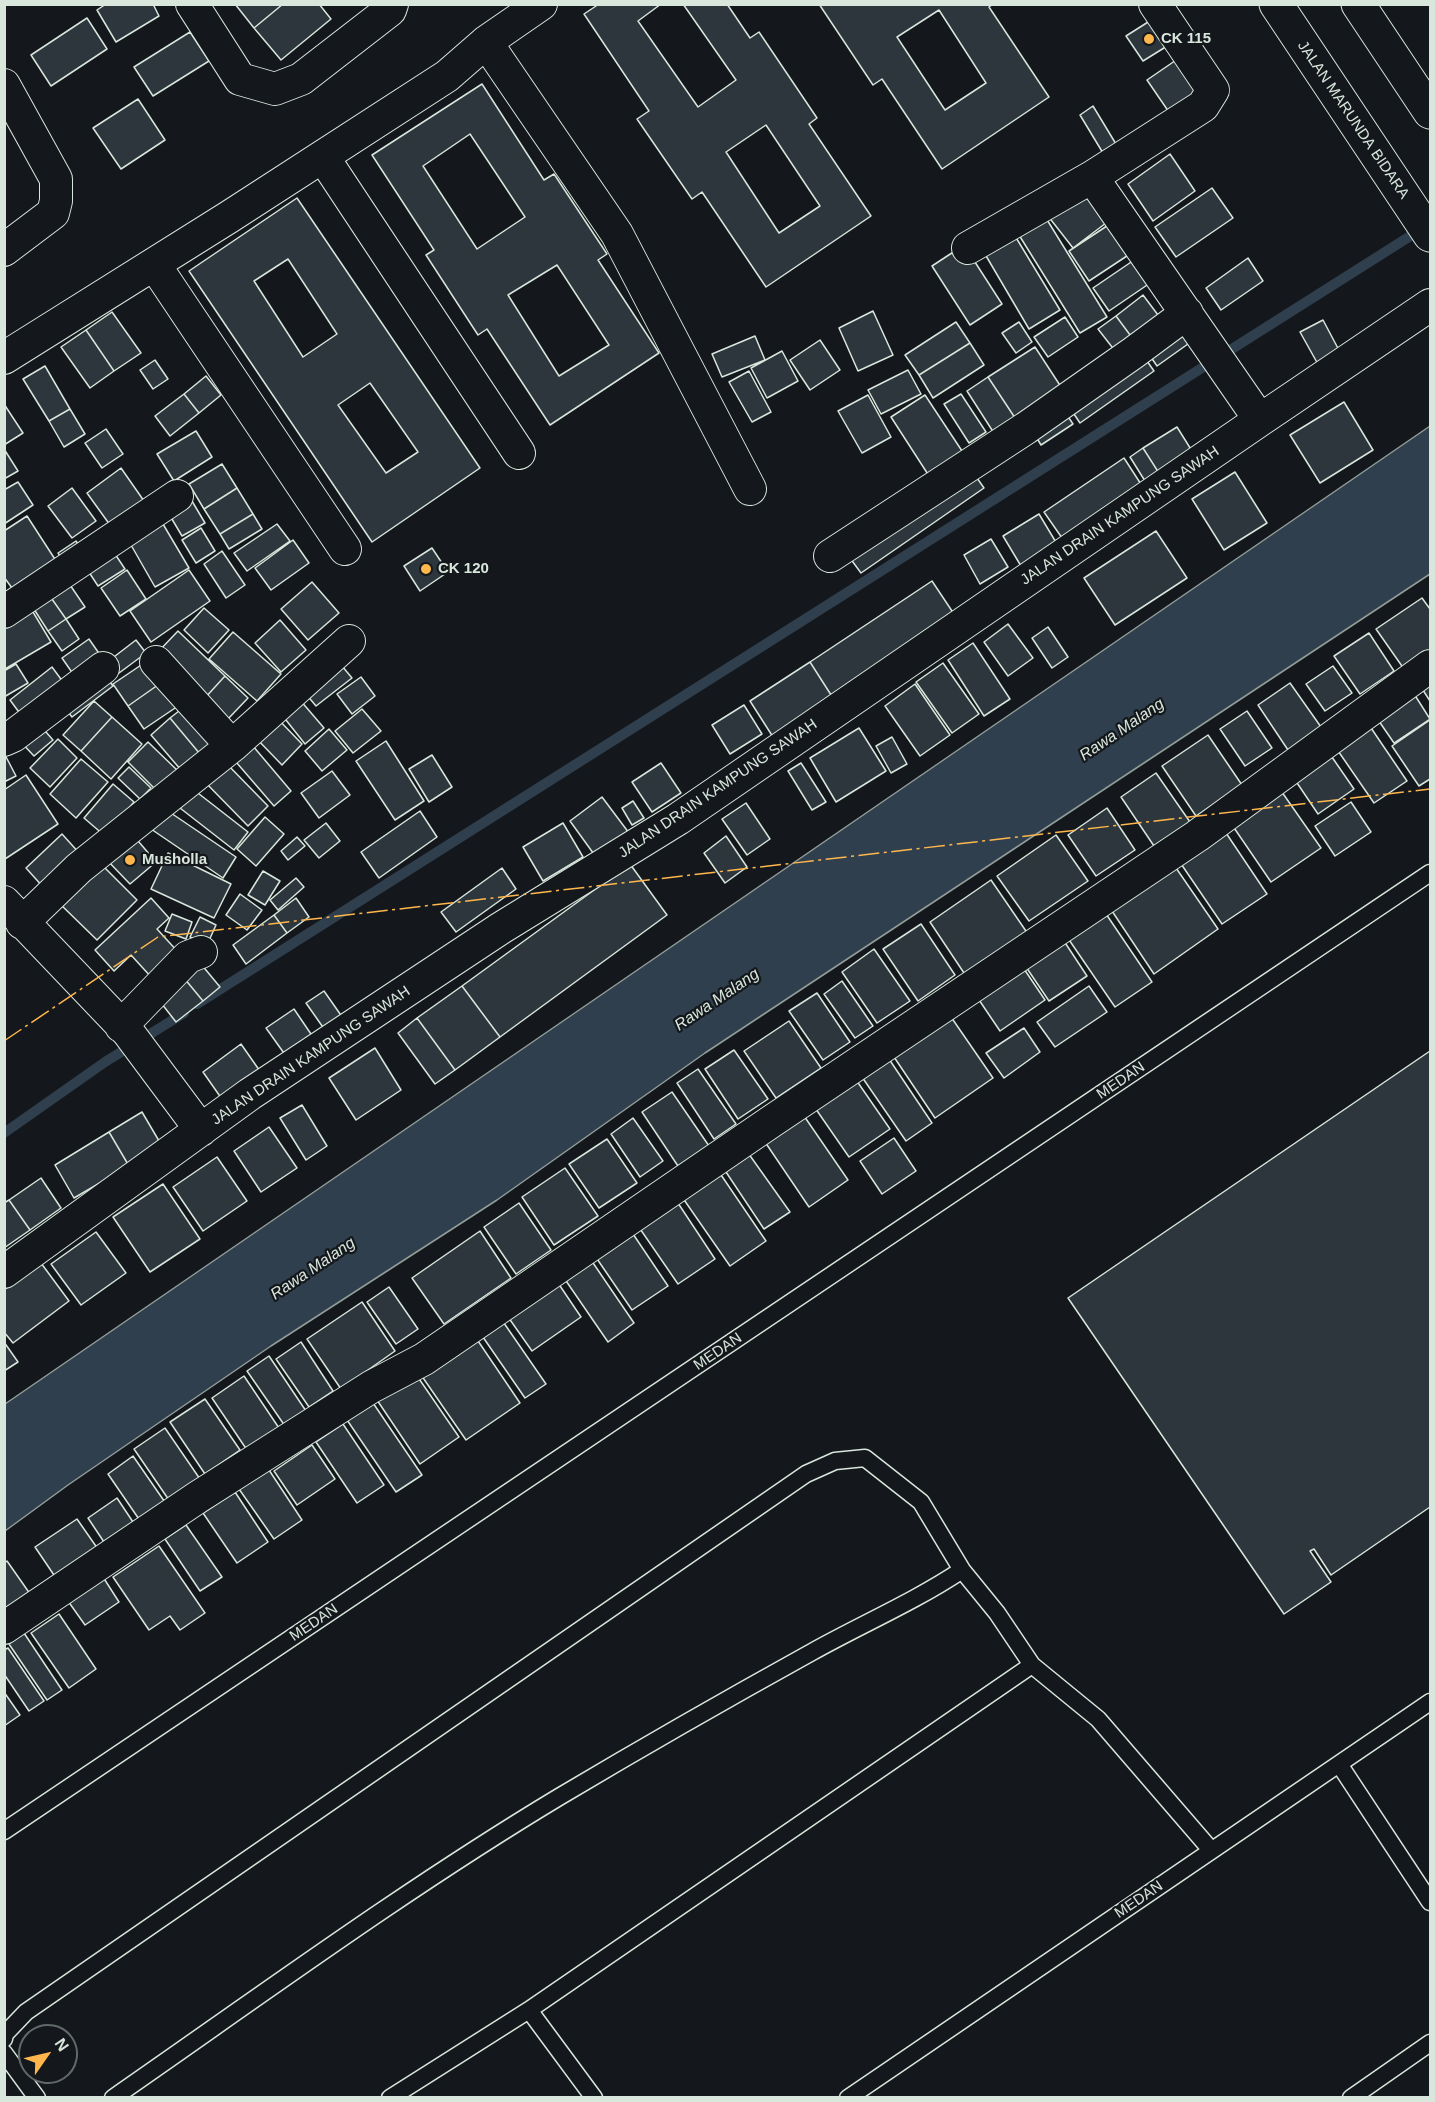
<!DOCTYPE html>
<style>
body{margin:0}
#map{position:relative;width:1435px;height:2102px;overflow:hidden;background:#14181c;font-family:Arial,sans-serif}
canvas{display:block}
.frame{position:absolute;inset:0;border:6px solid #d8e6dc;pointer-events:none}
.north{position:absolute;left:18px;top:2024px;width:60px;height:60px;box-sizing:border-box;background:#14181c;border:2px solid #626a69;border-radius:50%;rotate:56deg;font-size:16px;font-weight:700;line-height:24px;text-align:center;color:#d8e6dc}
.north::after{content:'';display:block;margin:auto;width:21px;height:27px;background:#ffb74d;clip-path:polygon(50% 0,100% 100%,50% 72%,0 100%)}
</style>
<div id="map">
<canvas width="1435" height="2102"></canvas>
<div class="frame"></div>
<div class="north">N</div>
</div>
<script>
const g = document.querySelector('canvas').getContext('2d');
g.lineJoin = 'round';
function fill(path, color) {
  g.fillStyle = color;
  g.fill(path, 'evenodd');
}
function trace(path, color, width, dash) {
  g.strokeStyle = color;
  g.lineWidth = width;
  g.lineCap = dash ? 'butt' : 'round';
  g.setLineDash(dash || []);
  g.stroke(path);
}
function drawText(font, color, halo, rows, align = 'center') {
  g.font = font + ' Arial,sans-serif';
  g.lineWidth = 4.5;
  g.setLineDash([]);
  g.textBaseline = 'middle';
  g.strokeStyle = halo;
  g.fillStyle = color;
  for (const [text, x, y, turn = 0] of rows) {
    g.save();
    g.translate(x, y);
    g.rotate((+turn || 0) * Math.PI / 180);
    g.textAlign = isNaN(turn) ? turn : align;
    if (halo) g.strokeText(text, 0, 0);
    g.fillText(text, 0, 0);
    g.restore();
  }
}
const water = new Path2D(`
 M 1430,426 L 1430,574 L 705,1053 L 497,1200 L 271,1346 L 68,1485 L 5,1531 L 5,1404 Z`);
fill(water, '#2f3f4d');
trace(water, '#939e99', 1.5);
trace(new Path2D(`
 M 197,1004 L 1423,228
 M 4,1133 L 105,1062 L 184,1013`), '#2f3f4d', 10);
const building = new Path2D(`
 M 106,4 L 153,4 L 159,16 L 116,42 L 97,10 Z
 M 235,4 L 283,4 L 254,28 Z
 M 283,4 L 319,4 L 331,19 L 281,60 L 254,28 Z
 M 599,4 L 661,4 L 638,21 L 698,107 L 736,80 L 683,4 L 727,4 L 750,38 L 759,32 L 817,118 L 809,124 L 871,216 L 766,287 L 702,192 L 692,199 L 637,119 L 649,111 L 584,14 ZM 766,125 L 820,206 L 779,233 L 726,152 Z
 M 819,4 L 993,4 L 989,7 L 1049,97 L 942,169 L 882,79 L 873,85 ZM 939,10 L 986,83 L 945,110 L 897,37 Z
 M 1156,17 L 1172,43 L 1143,61 L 1126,36 Z
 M 87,18 L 107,49 L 51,86 L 31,55 Z
 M 190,32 L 209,61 L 153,96 L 134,67 Z
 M 1182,56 L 1208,94 L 1173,118 L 1147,80 Z
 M 482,84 L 544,180 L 554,174 L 607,254 L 598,260 L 659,353 L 550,425 L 487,329 L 478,335 L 426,255 L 434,250 L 372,155 ZM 470,134 L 525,217 L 477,249 L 423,166 ZM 557,265 L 609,345 L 559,376 L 508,295 Z
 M 138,99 L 165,140 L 121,169 L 93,128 Z
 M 1093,106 L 1119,149 L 1106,158 L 1080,115 Z
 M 1170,154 L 1195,191 L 1153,221 L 1128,184 Z
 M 1085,187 L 1110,220 L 1073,248 L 1048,216 Z
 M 1212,188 L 1233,218 L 1176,257 L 1155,227 Z
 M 297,198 L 480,468 L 372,542 L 189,271 ZM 288,259 L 337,334 L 303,357 L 254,281 ZM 370,383 L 418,452 L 386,473 L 338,405 Z
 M 1041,210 L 1107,317 L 1080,333 L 1014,227 Z
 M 1119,218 L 1139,248 L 1089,281 L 1069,251 Z
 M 1012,231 L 1060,310 L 1029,329 L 982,249 Z
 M 964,245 L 1002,304 L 970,325 L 932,266 Z
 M 1140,256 L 1156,279 L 1109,311 L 1093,288 Z
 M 1248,258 L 1263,281 L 1221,310 L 1206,288 Z
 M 1143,295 L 1164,323 L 1136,343 L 1116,316 Z
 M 873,311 L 893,355 L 858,371 L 839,328 Z
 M 112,312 L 141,353 L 114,371 L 86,330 Z
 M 1116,316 L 1136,343 L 1119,356 L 1098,329 Z
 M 1065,317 L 1078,337 L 1048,357 L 1034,337 Z
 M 1323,320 L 1341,354 L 1319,366 L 1300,332 Z
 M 956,322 L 970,343 L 919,375 L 905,355 Z
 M 1019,322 L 1032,342 L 1016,353 L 1002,333 Z
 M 1183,323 L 1195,339 L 1157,366 L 1146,350 Z
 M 86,330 L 114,371 L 90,388 L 61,347 Z
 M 755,336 L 765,360 L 722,377 L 712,354 Z
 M 820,340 L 840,370 L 810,390 L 790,360 Z
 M 970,343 L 984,365 L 933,398 L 919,375 Z
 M 1035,347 L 1067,396 L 1021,427 L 988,377 Z
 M 782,351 L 798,381 L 767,398 L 751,368 Z
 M 1142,354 L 1154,371 L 1080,423 L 1068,405 Z
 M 155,360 L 168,379 L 153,389 L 140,370 Z
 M 45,366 L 70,409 L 49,421 L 23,379 Z
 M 908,370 L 921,394 L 881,414 L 868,390 Z
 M 749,371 L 771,412 L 752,422 L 729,382 Z
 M 206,376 L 221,395 L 199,413 L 184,394 Z
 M 988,377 L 1021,427 L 999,441 L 967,391 Z
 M 184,394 L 199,413 L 170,436 L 155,416 Z
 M 961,394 L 986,432 L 969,443 L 944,404 Z
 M 868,395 L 891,437 L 862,453 L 838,411 Z
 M 925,395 L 966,457 L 931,479 L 891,417 Z
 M 1344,402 L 1373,450 L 1320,483 L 1290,435 Z
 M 4,404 L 23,433 L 4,445 Z
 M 70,409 L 85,434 L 64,447 L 49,421 Z
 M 1063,409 L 1073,424 L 1041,445 L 1032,430 Z
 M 1177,427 L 1197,459 L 1164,481 L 1143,448 Z
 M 106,429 L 123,454 L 102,468 L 85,443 Z
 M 196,431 L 212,457 L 174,481 L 157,454 Z
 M 1143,448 L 1164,481 L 1150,489 L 1130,457 Z
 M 4,449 L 18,471 L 4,479 Z
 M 1124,458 L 1148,495 L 1069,548 L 1044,512 Z
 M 222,464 L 237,488 L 204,509 L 189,484 Z
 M 121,468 L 144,501 L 110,525 L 87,493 Z
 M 970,468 L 984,488 L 861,573 L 847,554 Z
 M 1235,472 L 1267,523 L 1224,550 L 1192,499 Z
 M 18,482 L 33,505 L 4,524 L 4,490 Z
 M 72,488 L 96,521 L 72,538 L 48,506 Z
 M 237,488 L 253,514 L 220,534 L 204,509 Z
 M 189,496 L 205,523 L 182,536 L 166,509 Z
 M 253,514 L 262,529 L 229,549 L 220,534 Z
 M 1039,514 L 1060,549 L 1024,571 L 1003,536 Z
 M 27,516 L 60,567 L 17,595 L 4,577 L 4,531 Z
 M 160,519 L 189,568 L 155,587 L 127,538 Z
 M 277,524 L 290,541 L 247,571 L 234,553 Z
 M 201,528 L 215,551 L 196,563 L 182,540 Z
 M 1156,531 L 1187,578 L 1115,625 L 1084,578 Z
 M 991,539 L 1008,567 L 980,584 L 964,555 Z
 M 293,540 L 309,563 L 271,590 L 255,568 Z
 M 76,541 L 86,556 L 69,569 L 58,553 Z
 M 111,548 L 125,569 L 98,586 L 85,566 Z
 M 432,548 L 448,572 L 420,591 L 404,566 Z
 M 222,551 L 245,585 L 226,598 L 204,564 Z
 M 127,570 L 146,599 L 120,616 L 101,588 Z
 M 189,570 L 210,601 L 151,642 L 130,611 Z
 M 66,579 L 85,607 L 66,619 L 47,592 Z
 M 932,581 L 956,617 L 833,698 L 810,662 Z
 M 312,582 L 339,613 L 308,640 L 281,609 Z
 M 47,592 L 66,619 L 48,631 L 30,603 Z
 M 1422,598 L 1430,609 L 1430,651 L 1404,669 L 1376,629 Z
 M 30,607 L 51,642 L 5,669 L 4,622 Z
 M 204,608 L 229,630 L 208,653 L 184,630 Z
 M 66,619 L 79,639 L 62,651 L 48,631 Z
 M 280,620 L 306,650 L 281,672 L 255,643 Z
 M 1008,624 L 1033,658 L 1008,676 L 984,642 Z
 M 1048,627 L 1068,657 L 1052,668 L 1032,638 Z
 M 178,631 L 225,676 L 204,699 L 156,654 Z
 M 233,632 L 281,674 L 257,701 L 209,659 Z
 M 1369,633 L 1394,671 L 1360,694 L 1334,656 Z
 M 89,639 L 105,662 L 78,681 L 62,658 Z
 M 136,640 L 146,653 L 115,676 L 106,663 Z
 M 973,643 L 1010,699 L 984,716 L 948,660 Z
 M 150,659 L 165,680 L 128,706 L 113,684 Z
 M 337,660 L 352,678 L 316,706 L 301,688 Z
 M 810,662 L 833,698 L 773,737 L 750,701 Z
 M 943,663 L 979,714 L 952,733 L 916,682 Z
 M 16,664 L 28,683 L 4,697 L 4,671 Z
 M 1333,666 L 1352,693 L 1325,711 L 1306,684 Z
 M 52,667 L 69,690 L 27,723 L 10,700 Z
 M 103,673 L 113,686 L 72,717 L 62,704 Z
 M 225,676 L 248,698 L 227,720 L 204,699 Z
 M 1430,676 L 1430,701 L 1419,684 Z
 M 361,677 L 375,696 L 352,714 L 337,694 Z
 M 165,680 L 181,704 L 144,729 L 128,706 Z
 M 1290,683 L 1321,727 L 1288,750 L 1258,705 Z
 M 915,684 L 950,735 L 920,756 L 885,706 Z
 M 1409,686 L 1430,719 L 1394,743 L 1372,711 Z
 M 300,700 L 324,728 L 305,744 L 282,715 Z
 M 94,701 L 112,717 L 81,751 L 63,735 Z
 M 188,704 L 217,739 L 200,754 L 170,718 Z
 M 744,705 L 762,734 L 730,754 L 712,725 Z
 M 362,709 L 381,731 L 353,753 L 335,731 Z
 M 1247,711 L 1272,748 L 1245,766 L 1220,729 Z
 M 275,716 L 302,744 L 282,765 L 254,736 Z
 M 112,717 L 142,744 L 111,779 L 81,751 Z
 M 170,718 L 200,754 L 181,770 L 151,735 Z
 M 1430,720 L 1430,779 L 1419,786 L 1392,746 Z
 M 1367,722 L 1407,781 L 1374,803 L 1334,745 Z
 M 38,723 L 53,740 L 34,756 L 19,740 Z
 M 859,728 L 886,771 L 836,802 L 810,758 Z
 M 329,729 L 347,750 L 322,771 L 305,751 Z
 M 1208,735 L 1242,785 L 1196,816 L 1162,766 Z
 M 892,737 L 907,764 L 891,773 L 876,746 Z
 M 58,739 L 77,758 L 50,787 L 30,768 Z
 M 247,739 L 291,791 L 274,806 L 230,755 Z
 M 386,741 L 424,801 L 395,820 L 356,761 Z
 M 148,742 L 178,771 L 158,792 L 128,762 Z
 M 1325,747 L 1354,789 L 1318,814 L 1289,771 Z
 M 4,753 L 16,776 L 4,782 Z
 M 432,755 L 452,787 L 429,802 L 409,769 Z
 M 81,759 L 108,782 L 76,818 L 50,794 Z
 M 223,760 L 268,806 L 248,826 L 203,780 Z
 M 661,763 L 681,793 L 652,812 L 632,782 Z
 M 801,763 L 826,802 L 812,810 L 788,771 Z
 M 129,767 L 151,788 L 140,799 L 118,778 Z
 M 332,771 L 350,795 L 319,818 L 301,793 Z
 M 1156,773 L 1190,822 L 1154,846 L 1121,797 Z
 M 26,775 L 58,824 L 5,859 L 4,790 Z
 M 113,784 L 134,802 L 105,836 L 84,818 Z
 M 1277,785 L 1321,848 L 1271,882 L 1228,819 Z
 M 194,790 L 248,832 L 234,850 L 180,808 Z
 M 602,797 L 629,833 L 596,857 L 570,821 Z
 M 633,801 L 644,818 L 632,825 L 622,808 Z
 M 1351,802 L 1371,832 L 1335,856 L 1315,826 Z
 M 746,803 L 770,839 L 747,855 L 722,819 Z
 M 1107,808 L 1135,850 L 1096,876 L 1068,835 Z
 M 165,809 L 236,857 L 223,878 L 151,829 Z
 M 420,811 L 437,837 L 379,878 L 361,852 Z
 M 265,817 L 284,834 L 256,866 L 237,849 Z
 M 326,823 L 340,841 L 319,858 L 304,840 Z
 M 563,823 L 583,857 L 543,881 L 523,847 Z
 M 1220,824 L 1267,894 L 1222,924 L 1175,855 Z
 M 62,834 L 81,855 L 44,888 L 26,868 Z
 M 133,835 L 156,862 L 130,884 L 104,857 Z
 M 1056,835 L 1088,881 L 1029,921 L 997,876 Z
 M 726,836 L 747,867 L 725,883 L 704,853 Z
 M 297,837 L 305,846 L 288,860 L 281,851 Z
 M 168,853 L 231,884 L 214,918 L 151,889 Z
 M 97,860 L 137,900 L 97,940 L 57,901 Z
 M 630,864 L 667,915 L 500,1037 L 462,986 Z
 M 1174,865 L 1218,929 L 1154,974 L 1110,908 Z
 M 502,868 L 516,889 L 456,932 L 441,912 Z
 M 263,871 L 280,881 L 265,905 L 248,895 Z
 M 296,878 L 304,887 L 278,910 L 270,900 Z
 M 991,880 L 1028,934 L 966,976 L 930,922 Z
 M 240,894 L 262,910 L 247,930 L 226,915 Z
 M 151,898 L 169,918 L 157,929 L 179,953 L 152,978 L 131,955 L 114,971 L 95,950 Z
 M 296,898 L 309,917 L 287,933 L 274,915 Z
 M 1100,905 L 1152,982 L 1115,1007 L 1063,931 Z
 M 172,914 L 192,922 L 186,939 L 165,931 Z
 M 274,915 L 287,933 L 246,964 L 233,945 Z
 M 200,917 L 216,925 L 207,945 L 190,937 Z
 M 921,924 L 955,975 L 918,1001 L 883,949 Z
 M 1060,935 L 1087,976 L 1049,1001 L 1022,961 Z
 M 874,949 L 910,1001 L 877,1023 L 842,972 Z
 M 1018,960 L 1045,1000 L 1000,1031 L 973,991 Z
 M 201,964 L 220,987 L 203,1001 L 184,978 Z
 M 184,978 L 203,1001 L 176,1022 L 158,999 Z
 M 842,981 L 873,1026 L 855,1038 L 824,994 Z
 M 462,986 L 500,1037 L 455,1070 L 417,1018 Z
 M 1089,986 L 1107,1012 L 1055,1047 L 1037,1022 Z
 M 324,991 L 345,1021 L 327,1033 L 306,1003 Z
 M 817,993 L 850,1042 L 823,1060 L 789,1011 Z
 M 294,1009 L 313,1037 L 286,1056 L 266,1028 Z
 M 949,1014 L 993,1078 L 935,1118 L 892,1054 Z
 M 417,1018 L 455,1070 L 435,1084 L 398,1033 Z
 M 789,1021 L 821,1068 L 776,1098 L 744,1051 Z
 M 1024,1028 L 1040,1052 L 1004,1078 L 986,1053 Z
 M 241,1044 L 262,1074 L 224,1102 L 203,1072 Z
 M 375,1048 L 401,1090 L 356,1120 L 329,1078 Z
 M 734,1050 L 768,1099 L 738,1119 L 705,1069 Z
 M 1430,1051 L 1430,1507 L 1331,1575 L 1314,1549 L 1310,1551 L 1331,1582 L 1284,1614 L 1068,1298 Z
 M 889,1059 L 932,1123 L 906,1141 L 862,1077 Z
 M 698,1069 L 736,1124 L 714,1139 L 677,1083 Z
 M 852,1074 L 890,1129 L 849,1157 L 811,1102 Z
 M 672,1092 L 709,1146 L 678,1166 L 642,1112 Z
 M 302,1105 L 327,1146 L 306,1160 L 280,1118 Z
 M 142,1112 L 162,1146 L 129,1166 L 109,1132 Z
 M 802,1113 L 848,1180 L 809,1207 L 763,1139 Z
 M 633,1118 L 663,1161 L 640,1177 L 611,1134 Z
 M 269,1127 L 297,1168 L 261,1192 L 234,1151 Z
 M 109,1132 L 129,1166 L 74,1198 L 55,1165 Z
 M 894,1138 L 916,1171 L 882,1194 L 860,1161 Z
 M 607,1139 L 637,1183 L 599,1208 L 569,1164 Z
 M 746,1150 L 790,1212 L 764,1229 L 722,1166 Z
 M 217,1157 L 247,1201 L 203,1231 L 173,1187 Z
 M 565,1168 L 598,1216 L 554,1245 L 522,1197 Z
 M 717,1169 L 766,1241 L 730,1266 L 680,1194 Z
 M 41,1178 L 61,1208 L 30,1230 L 9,1200 Z
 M 163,1184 L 200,1239 L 150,1272 L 113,1217 Z
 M 672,1194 L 715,1259 L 678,1284 L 634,1220 Z
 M 9,1200 L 30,1230 L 4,1248 L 4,1203 Z
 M 519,1203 L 551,1250 L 516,1274 L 484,1227 Z
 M 629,1228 L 668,1286 L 632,1310 L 593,1253 Z
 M 480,1231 L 511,1278 L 444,1324 L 412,1278 Z
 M 96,1232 L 126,1273 L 81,1305 L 51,1264 Z
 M 589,1257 L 634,1323 L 608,1342 L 562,1275 Z
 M 41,1263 L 69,1301 L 13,1343 L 4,1332 L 4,1290 Z
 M 556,1280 L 581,1317 L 532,1351 L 506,1314 Z
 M 389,1287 L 418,1329 L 396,1344 L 367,1302 Z
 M 362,1302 L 395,1351 L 341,1389 L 307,1339 Z
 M 497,1313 L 546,1384 L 525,1398 L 476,1327 Z
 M 474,1335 L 520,1403 L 466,1440 L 419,1372 Z
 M 4,1342 L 18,1362 L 4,1371 Z
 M 301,1342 L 333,1391 L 309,1407 L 276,1359 Z
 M 269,1356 L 306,1411 L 285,1426 L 247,1371 Z
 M 413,1370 L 459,1437 L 420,1464 L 375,1397 Z
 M 244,1376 L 281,1431 L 249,1453 L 212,1398 Z
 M 205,1399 L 240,1450 L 205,1474 L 170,1422 Z
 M 371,1400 L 422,1475 L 396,1492 L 345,1417 Z
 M 343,1424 L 384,1485 L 357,1503 L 316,1442 Z
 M 165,1428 L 202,1482 L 171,1503 L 134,1449 Z
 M 312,1445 L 335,1479 L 297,1505 L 274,1471 Z
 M 133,1456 L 169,1508 L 143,1525 L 108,1474 Z
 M 269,1470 L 302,1520 L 274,1539 L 239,1489 Z
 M 235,1492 L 268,1542 L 237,1563 L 203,1513 Z
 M 117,1498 L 137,1528 L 108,1548 L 88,1518 Z
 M 77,1519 L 100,1552 L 58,1581 L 35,1547 Z
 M 186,1525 L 222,1577 L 200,1591 L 165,1539 Z
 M 159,1546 L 205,1613 L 180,1630 L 170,1616 L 149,1630 L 113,1577 Z
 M 7,1561 L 35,1601 L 4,1622 L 4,1563 Z
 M 103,1577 L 119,1602 L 85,1625 L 68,1601 Z
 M 59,1614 L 96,1669 L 69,1688 L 31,1633 Z
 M 24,1633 L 62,1690 L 47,1700 L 9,1644 Z
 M 8,1648 L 44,1701 L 29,1711 L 4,1674 L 4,1650 Z
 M 4,1692 L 20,1715 L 4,1726 Z`);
fill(building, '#2c363c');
trace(building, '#d8e6dc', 1.5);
const service = new Path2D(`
 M 1339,1764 L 1430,1902
 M 4,1831 L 1430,873
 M 529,2010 L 1032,1665
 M 4,2039 L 5,2034 L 26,2012 L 806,1474 L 835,1461 L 865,1458 L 921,1502 L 962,1570
 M 4,2053 L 37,2098
 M 113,2098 C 260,1996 406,1889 559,1797 C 643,1747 727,1699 812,1652 C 862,1624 914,1602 962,1570 L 997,1613 L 1032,1665 L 1098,1719 L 1211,1850
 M 390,2098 L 529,2010 L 594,2098
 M 848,2098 L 1430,1702
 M 1351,2098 L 1430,2043`);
const minor = new Path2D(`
 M 192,4 L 240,79 L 275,89 L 301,79 L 390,10 L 392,4
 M 1155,4 L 1213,90 L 1203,106 L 1092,177 L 1260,420
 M 486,42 L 617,234 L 750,489
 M 4,85 L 56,179 L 56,201 L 53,213 L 4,250
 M 323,157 L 519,453
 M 968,248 L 1092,177
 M 154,264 L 345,549
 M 4,358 L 229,217 L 447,76 L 486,42 L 541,4
 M 830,556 L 1026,428 L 1133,353 L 1187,313
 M 4,612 L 177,496
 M 156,662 L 232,746
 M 4,740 L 13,736 L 103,668
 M 4,902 L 128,1032 L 201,1130
 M 22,923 L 79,868 L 232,746 L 349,641
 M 121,1026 L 188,957 L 201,952
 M 4,1272 L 250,1094 L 501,928 L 678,819 L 1260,420 L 1430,305
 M 4,1628 L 198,1497 L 371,1387 L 424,1359 L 772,1121 L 1197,836 L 1430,666`);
const primary = new Path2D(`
 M 1276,4 L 1430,235
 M 1358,4 L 1430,112`);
trace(service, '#d8e6dc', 19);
trace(minor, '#d8e6dc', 34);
trace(primary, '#d8e6dc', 35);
trace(service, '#14181c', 16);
trace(minor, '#14181c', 32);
trace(primary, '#14181c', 33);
trace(new Path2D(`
 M 4,1041 L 158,937 L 1430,789`), '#ffb74d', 1.5, [21, 4.5, 3, 4.5]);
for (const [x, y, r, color] of [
 [1149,39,6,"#ffb74d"],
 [426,569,6,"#ffb74d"],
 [130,860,6,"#ffb74d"]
]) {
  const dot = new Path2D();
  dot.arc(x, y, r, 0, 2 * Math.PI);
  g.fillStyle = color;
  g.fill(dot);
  trace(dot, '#14181c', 2);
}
drawText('bold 15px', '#d8e6dc', '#14181c', [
 ["CK 115",1161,39],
 ["CK 120",438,569],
 ["Musholla",142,860]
], 'left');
drawText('15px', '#d8e6dc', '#14181c', [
 ["JALAN MARUNDA BIDARA",1353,120,56],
 ["JALAN DRAIN KAMPUNG SAWAH",1120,516,-34],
 ["JALAN DRAIN KAMPUNG SAWAH",718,789,-34],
 ["JALAN DRAIN KAMPUNG SAWAH",311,1056,-34],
 ["MEDAN",1121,1081,-34],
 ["MEDAN",718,1352,-34],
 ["MEDAN",314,1623,-34],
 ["MEDAN",1139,1900,-34]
]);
drawText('italic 16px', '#d8e6dc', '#14181c', [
 ["Rawa Malang",1122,730,-34],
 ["Rawa Malang",717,1000,-34],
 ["Rawa Malang",313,1269,-34]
]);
</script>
